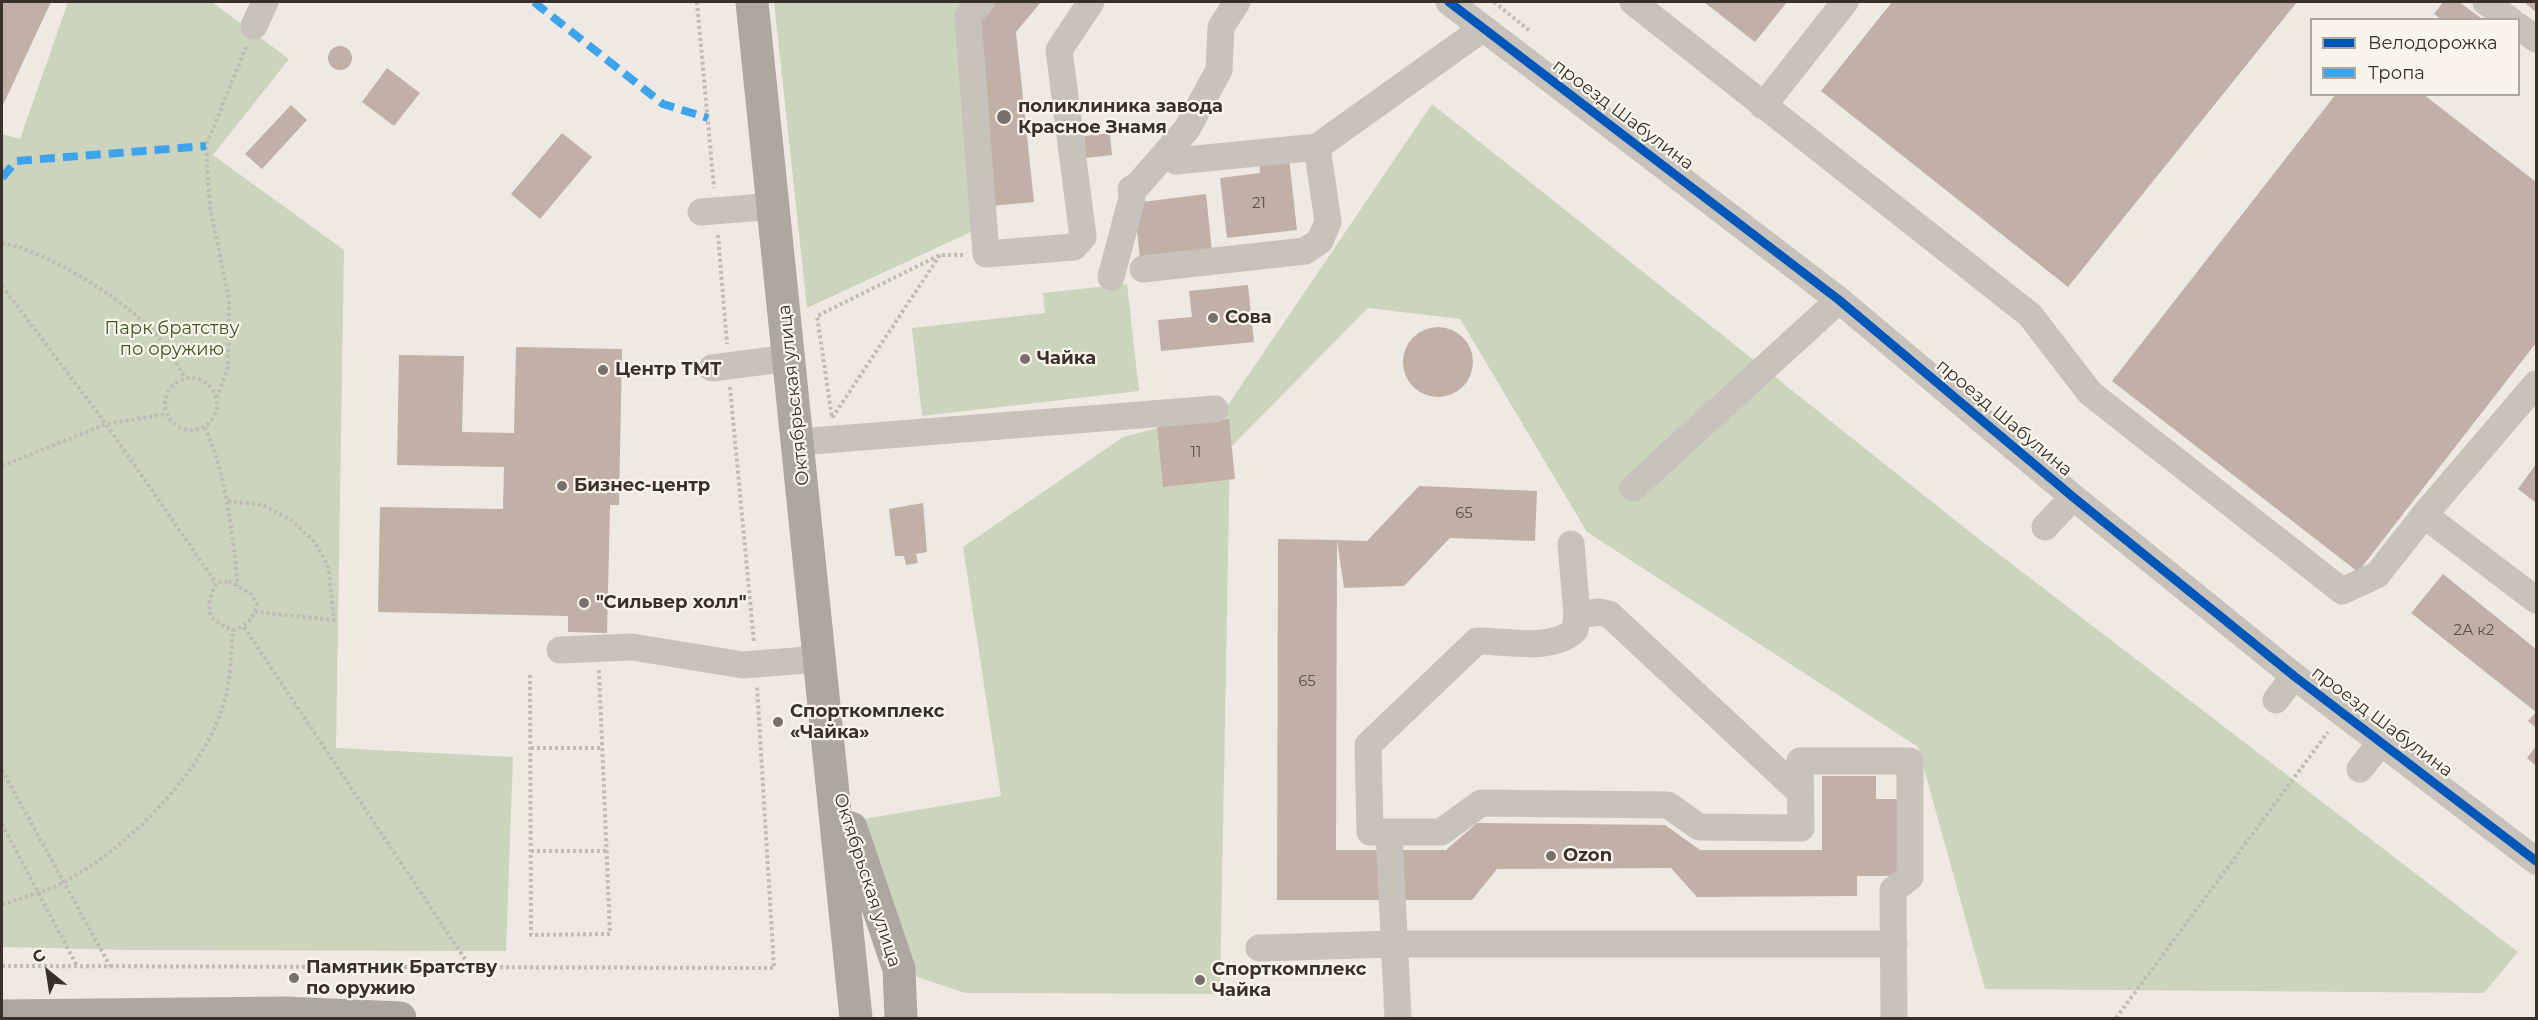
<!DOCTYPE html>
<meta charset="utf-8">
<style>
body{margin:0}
#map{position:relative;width:2538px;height:1020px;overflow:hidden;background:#eeeae3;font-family:Montserrat,sans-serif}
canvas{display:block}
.frame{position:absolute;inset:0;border:3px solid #39302a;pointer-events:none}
.legend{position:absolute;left:2310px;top:18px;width:210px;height:78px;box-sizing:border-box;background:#faf5eb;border:2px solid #ada69e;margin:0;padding:8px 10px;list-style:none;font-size:18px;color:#39302a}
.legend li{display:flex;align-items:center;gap:12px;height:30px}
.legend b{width:30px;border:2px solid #ada69e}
.north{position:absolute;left:18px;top:942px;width:60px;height:60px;-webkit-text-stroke:4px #faf5eb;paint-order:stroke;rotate:330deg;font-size:16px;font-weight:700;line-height:24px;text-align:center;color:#39302a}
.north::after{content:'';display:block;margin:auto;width:21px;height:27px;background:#39302a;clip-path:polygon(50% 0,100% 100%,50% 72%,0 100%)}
</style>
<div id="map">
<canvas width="2538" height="1020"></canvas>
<div class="frame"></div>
<ul class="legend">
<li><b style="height:8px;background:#0057b8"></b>Велодорожка</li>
<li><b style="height:8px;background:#3fa3eb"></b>Тропа</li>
</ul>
<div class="north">С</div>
</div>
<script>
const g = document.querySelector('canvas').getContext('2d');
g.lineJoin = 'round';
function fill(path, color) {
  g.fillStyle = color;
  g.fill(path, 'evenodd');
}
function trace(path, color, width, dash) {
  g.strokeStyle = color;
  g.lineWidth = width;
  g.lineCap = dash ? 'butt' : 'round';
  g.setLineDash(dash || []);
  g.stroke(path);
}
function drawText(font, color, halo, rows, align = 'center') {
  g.font = font + ' Montserrat,sans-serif';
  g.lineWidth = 4.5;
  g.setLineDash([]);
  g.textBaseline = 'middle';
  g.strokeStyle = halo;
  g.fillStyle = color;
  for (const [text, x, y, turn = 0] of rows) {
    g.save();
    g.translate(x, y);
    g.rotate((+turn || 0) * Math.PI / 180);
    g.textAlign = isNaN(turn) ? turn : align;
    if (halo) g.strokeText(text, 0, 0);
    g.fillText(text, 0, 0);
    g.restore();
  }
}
fill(new Path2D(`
 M 68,2 L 212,2 L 289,59 L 213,155 L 344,250 L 336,748 L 513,757 L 506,951 L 129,950 L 2,947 L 2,134 L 20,139 Z
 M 774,2 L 973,2 L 973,231 L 807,308 Z
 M 1432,104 L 1970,532 L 2518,952 L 2484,993 L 1985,989 L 1918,747 L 1587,532 L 1460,319 L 1368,308 L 1230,448 L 1220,994 L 965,993 L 917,977 L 900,936 L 863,819 L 1001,796 L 963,547 L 1123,437 L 1224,411 Z
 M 1127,284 L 1139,391 L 922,416 L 912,328 L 1045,313 L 1043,293 Z`), '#cdd4bd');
fill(new Path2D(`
 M 2,2 L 51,2 L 2,107 Z
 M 987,2 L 1041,2 L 1016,32 L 1034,202 L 991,206 L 972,19 Z
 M 1704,2 L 1787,2 L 1755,42 Z
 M 1892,2 L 2297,2 L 2068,287 L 1821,91 Z
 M 2443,2 L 2459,2 L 2481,18 L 2442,20 L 2434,14 Z
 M 2524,2 L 2536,2 L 2536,12 Z
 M328 58a12 12 0 1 1 24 0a12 12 0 1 1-24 0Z
 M 387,68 L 420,93 L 394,126 L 362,102 Z
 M 2336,94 L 2423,94 L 2536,182 L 2536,343 L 2358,572 L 2112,381 Z
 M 291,105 L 307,120 L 262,169 L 245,154 Z
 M 562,133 L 592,157 L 540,219 L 511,194 Z
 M 1110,133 L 1112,155 L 1086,158 L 1084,136 Z
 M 1289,158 L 1297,230 L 1227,238 L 1220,178 L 1260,173 L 1259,162 Z
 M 1206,194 L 1212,251 L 1140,259 L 1134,203 Z
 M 1248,285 L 1254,342 L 1161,351 L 1158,320 L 1192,317 L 1189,291 Z
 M1403 362a35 35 0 1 1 70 0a35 35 0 1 1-70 0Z
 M 516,347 L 622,349 L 619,505 L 610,505 L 607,633 L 568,632 L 568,616 L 378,612 L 380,507 L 503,509 L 504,467 L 397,465 L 399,355 L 464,356 L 462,432 L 514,433 Z
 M 1229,419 L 1235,479 L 1163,487 L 1157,426 Z
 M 2536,464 L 2536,503 L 2518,489 Z
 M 1419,486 L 1537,491 L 1535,541 L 1450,538 L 1404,586 L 1344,588 L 1337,540 L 1367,541 Z
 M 923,503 L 927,552 L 916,554 L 918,563 L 906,565 L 904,556 L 895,556 L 889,509 Z
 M 1278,539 L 1337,540 L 1336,850 L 1446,850 L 1477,823 L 1665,825 L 1700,850 L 1822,850 L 1822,776 L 1876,776 L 1876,799 L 1898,799 L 1898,876 L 1857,876 L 1857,896 L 1697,897 L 1671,868 L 1497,869 L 1472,900 L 1277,900 Z
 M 2443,574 L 2536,649 L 2536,728 L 2528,721 L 2536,712 L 2411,613 Z
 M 2536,746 L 2536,766 L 2527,758 Z`), '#c1b0a5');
trace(new Path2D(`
 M 697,2 L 714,188
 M 1494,2 L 1530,31
 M 718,235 L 727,344
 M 2,243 C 46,251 114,294 147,325 C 163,339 174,359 185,378
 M 940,255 L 832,418 L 817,316 L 940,255 L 963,255
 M 2,286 L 106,424 L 216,583
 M165 404a26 26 0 1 1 52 0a26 26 0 1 1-52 0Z
 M 730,387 L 754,643
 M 217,398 L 228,367 L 229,300 L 210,207 L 206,146 L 246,47
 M 205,427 C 227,478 232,531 238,586
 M 2,466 L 106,424 L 166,414
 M 228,501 L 263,505 L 291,520 L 313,540 L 328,565 L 334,620 L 255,612
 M 229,581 L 251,594 L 257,604 C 253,619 248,625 233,630 C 204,618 205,610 216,583 Z
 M 244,627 L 471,968
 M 530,675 L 531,935 L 610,934 L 599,670
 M 531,748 L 601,748
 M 2,770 L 110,966
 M 2,824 L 77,966
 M 531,851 L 606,851
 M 2,904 C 22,898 42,893 62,883 C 126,850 207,770 225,699 C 231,677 231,652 233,630
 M 2,966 L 774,968 L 757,686
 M 2116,1018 L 2328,732`), '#c0bbb4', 4, [3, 3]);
trace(new Path2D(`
 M 981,2 L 968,16 L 986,254 L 1074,247 L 1083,237 L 1059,50 L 1091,2
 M 1449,2 L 1839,300 L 2073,497 L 2294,676 L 2536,861
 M 1633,2 L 2030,315 L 2090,393 L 2342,591 L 2377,575 L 2424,515 L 2536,600
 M 2486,2 L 2510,20
 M 254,26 L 265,2
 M 2518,26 L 2536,39
 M 1763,106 L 1845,2
 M 1176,161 L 1317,147
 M 701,212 L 775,206
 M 1143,269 L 1305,251 L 1320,241 L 1328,222 L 1317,147 L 1482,29
 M 1111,277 L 1132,198 L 1131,189 L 1137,186 L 1187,129 L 1219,70 L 1221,27 L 1237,2
 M 712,368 L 789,358
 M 799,442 L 1215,409
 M 1633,488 L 1839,300
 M 2424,515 L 2536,384
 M 2045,527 L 2073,497
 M 1571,544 L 1577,615
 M 560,650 L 632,647 L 743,665 L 820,659
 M 2276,700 L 2294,676
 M 2360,769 L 2381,742
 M 1800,792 L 1609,614 L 1599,612 L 1577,615 L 1575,630 C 1552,652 1508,641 1477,641 L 1368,745 L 1370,832 L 1441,832 L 1481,803 L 1668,805 L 1699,827 L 1801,828 L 1800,761 L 1910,761 L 1910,877 L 1893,890 L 1894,1018
 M 1389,832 L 1398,1018
 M 1259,948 L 1394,944 L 1894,944`), '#c7c2bc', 27);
trace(new Path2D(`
 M 752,2 L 856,1018
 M 851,828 L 899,969 L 901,1018
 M 2,1016 L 285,1013 L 400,1018`), '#aca7a1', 33);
trace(new Path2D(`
 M 534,2 L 663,104 L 708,118
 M 2,178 L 16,161 L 206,146`), '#3fa3eb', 8, [15, 8]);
trace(new Path2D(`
 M 1449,2 L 1839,300 L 2073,497 L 2294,676 L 2536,861`), '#0057b8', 9);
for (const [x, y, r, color] of [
 [1004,117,8,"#78716b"],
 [1213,318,6,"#78716b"],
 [1025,359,6,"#78716b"],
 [603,370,6,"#78716b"],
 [562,486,6,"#78716b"],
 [584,603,6,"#78716b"],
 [778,722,6,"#78716b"],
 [1551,856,6,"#78716b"],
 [294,978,6,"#78716b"],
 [1200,980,6,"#78716b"]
]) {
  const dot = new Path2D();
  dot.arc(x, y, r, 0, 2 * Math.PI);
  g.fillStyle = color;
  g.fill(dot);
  trace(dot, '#faf5eb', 2);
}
drawText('15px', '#5b5049', null, [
 ["21",1259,204],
 ["11",1196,453],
 ["65",1464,514],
 ["2А к2",2474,631],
 ["65",1307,682]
]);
drawText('bold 18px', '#39302a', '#faf5eb', [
 ["поликлиника завода",1018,107],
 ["Красное Знамя",1018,128],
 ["Сова",1225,318],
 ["Чайка",1037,359],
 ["Центр ТМТ",615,370],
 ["Бизнес-центр",574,486],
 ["\"Сильвер холл\"",596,603],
 ["Спорткомплекс",790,712],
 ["«Чайка»",790,733],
 ["Ozon",1563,856],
 ["Памятник Братству",306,968],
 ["по оружию",306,989],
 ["Спорткомплекс",1212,970],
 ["Чайка",1212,991]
], 'left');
drawText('18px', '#39302a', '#faf5eb', [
 ["проезд Шабулина",1623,115,37],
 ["Октябрьская улица",794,395,-96],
 ["проезд Шабулина",2004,418,40],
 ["проезд Шабулина",2382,722,37],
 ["Октябрьская улица",867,880,72]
]);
drawText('18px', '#43572d', '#faf5eb', [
 ["Парк братству",172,329],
 ["по оружию",172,350]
]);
</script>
